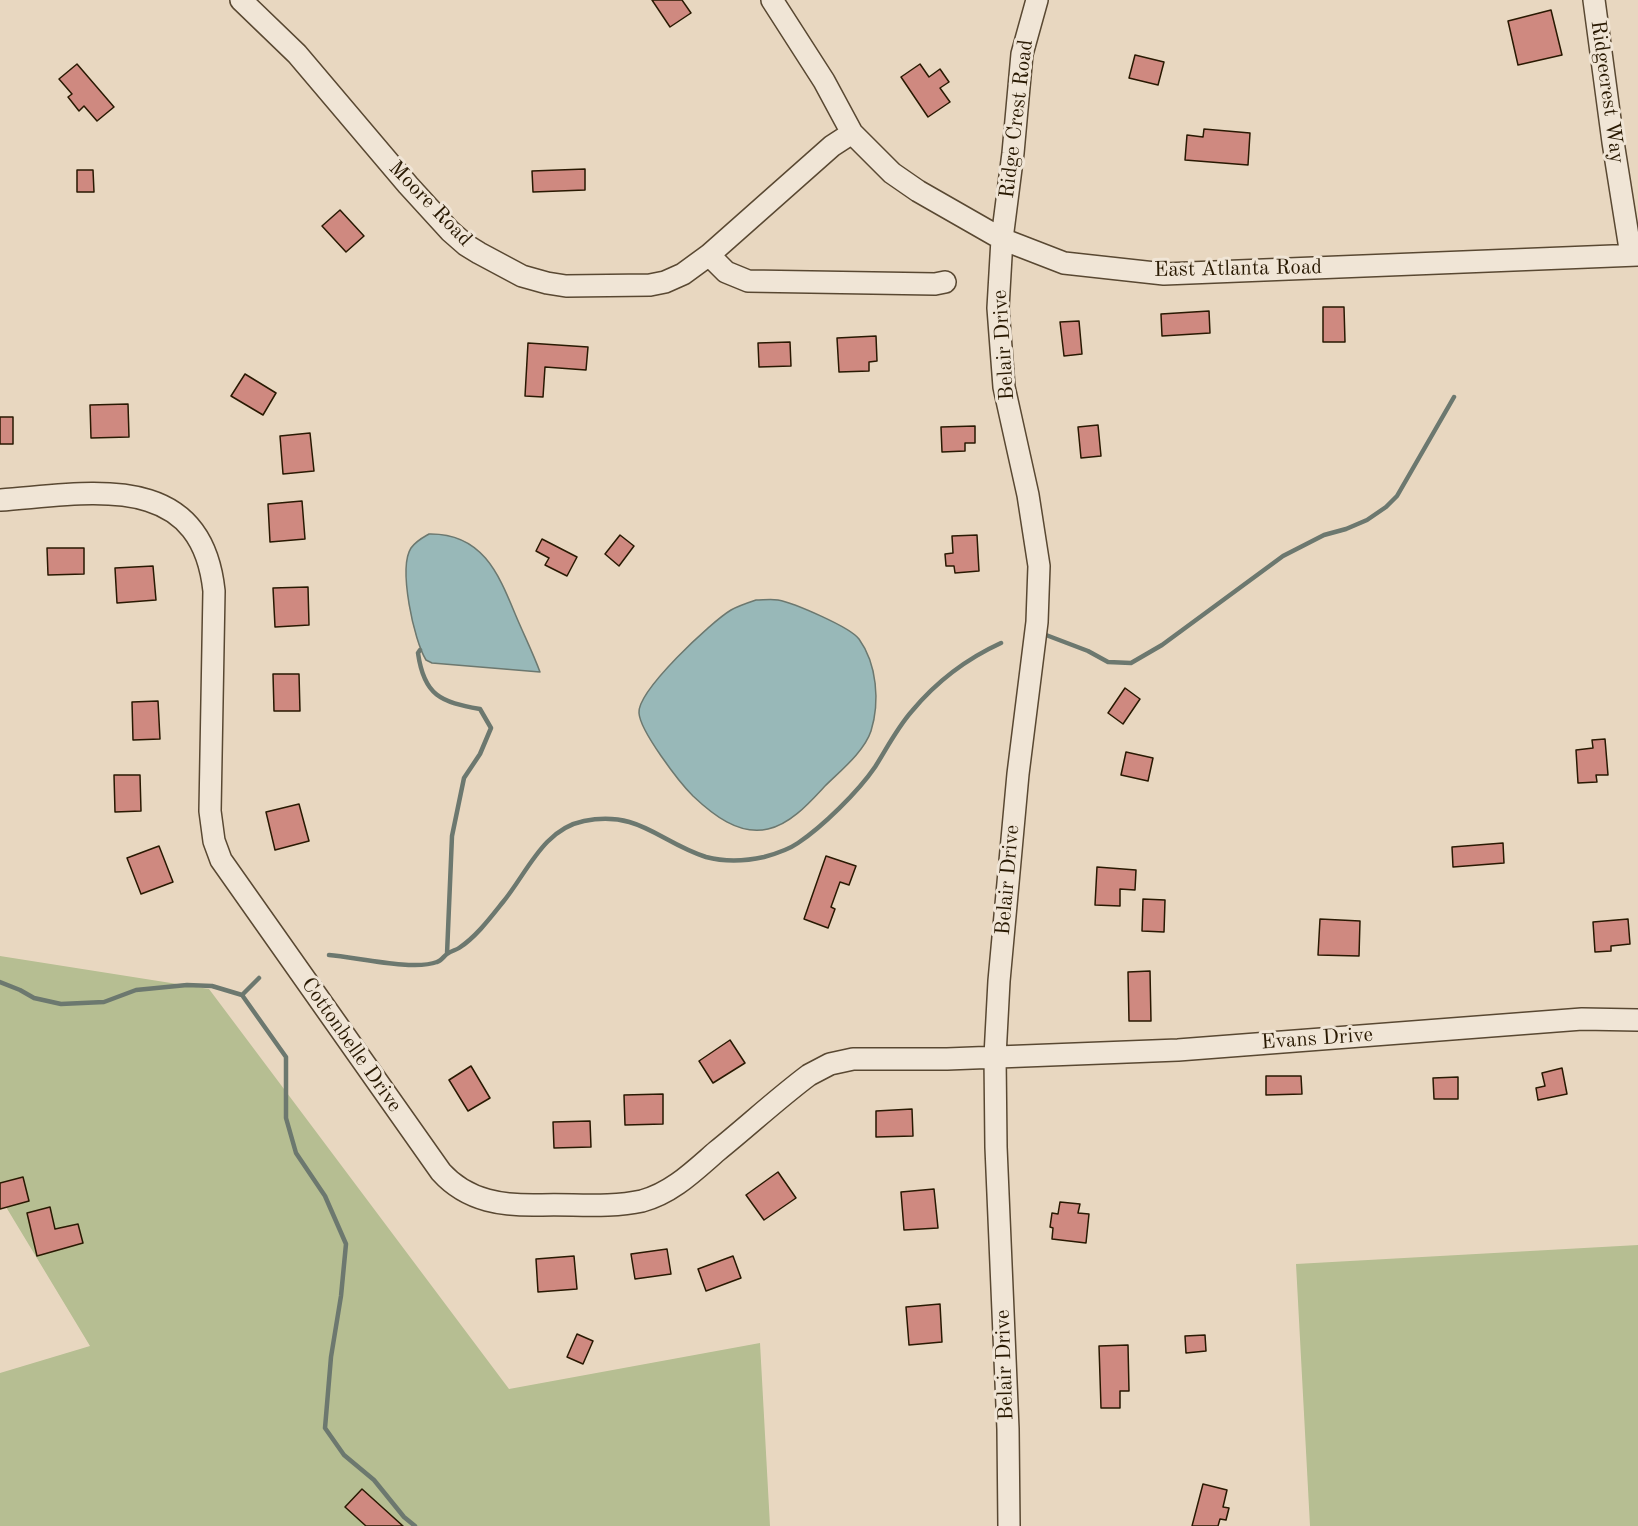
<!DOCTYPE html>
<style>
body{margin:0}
canvas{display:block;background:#e8d7c0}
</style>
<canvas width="1638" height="1526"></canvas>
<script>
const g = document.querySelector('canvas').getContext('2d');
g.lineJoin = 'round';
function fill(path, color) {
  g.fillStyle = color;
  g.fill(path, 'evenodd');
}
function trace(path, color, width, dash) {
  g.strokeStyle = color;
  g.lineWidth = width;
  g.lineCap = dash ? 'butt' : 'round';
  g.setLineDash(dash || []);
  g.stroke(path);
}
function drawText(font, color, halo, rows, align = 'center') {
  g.font = font + ' "Old Standard TT",serif';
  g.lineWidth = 6;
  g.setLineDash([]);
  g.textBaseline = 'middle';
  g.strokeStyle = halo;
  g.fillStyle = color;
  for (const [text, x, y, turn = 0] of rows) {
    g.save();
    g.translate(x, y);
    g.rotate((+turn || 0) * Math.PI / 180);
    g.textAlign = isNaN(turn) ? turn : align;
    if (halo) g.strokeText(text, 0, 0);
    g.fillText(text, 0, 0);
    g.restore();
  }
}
fill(new Path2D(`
 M 0,956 L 209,989 L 509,1389 L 760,1343 L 770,1526 L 0,1526 L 0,1373 L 90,1346 L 0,1197 Z
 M 1638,1245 L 1638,1526 L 1310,1526 L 1296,1264 Z`), '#b6be92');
const water = new Path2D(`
 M 429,534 C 483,533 499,575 516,616 C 524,635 533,653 540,672 L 432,663 L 426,660 C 414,641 398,568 411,548 C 416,541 422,538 429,534 Z
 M 756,600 C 763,600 771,599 778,600 C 794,603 850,627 859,639 C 877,664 880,702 871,731 C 864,752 840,771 825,786 C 810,802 791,824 768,829 C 739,836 712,814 693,796 C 679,782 640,731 639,713 C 637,691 711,622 731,610 C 738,606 747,603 756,600 Z`);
fill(water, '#98b8b8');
trace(water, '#6c786f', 1.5);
trace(new Path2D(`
 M 1046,635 L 1088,651 L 1108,662 L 1131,663 L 1162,645 L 1283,556 L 1324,535 L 1346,529 L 1367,520 L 1386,507 L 1397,496 L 1454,397
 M 420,650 L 418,653 C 424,696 441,702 480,709 L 491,728 L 480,754 L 464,778 L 452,836 L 447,954
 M 329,955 C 356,957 413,971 437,962 C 441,961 444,956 447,954 C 451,951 456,950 459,948 C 476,937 491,917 503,902 C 527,873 543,829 584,821 C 639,810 659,842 706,857 C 725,862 746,861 764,857 C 775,854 788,850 798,843 C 822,827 858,792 875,767 C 887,748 897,728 912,711 C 937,681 966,659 1001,643
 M 0,982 L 20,990 L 34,998 L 61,1004 L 104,1002 L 136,990 L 187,985 L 212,986 L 242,995 L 286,1057 L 286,1118 L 296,1153 L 325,1196 L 346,1244 L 341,1296 L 331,1357 L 325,1428 L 344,1455 L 374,1480 L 404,1517 L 415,1526
 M 242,995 L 259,978`), '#6c786f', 4.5);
const building = new Path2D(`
 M 652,0 L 682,0 L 691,13 L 670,27 Z
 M 1551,10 L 1562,55 L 1518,65 L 1508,21 Z
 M 1135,55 L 1164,62 L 1158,85 L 1129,78 Z
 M 77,64 L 114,107 L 97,121 L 84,106 L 79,111 L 68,97 L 72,94 L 59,79 Z
 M 920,64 L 929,77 L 940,69 L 949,82 L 940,88 L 950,102 L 928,117 L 901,77 Z
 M 1204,129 L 1250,133 L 1248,165 L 1185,160 L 1187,135 L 1203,137 Z
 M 585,169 L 585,190 L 533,192 L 532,171 Z
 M 77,170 L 93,170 L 94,192 L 77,192 Z
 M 340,210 L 364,236 L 346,252 L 322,226 Z
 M 1323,307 L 1344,307 L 1345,342 L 1323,342 Z
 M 1209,311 L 1210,333 L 1162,336 L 1161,314 Z
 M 1079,321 L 1082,354 L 1064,356 L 1060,322 Z
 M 876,336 L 877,361 L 869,362 L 869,371 L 839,372 L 837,338 Z
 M 790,342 L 791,366 L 759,367 L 758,343 Z
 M 528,343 L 588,347 L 586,370 L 545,367 L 543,397 L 525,396 Z
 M 245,374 L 276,393 L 263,415 L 231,396 Z
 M 128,404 L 129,437 L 91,438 L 90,405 Z
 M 0,417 L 13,417 L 13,444 L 0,444 Z
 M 1098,425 L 1101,456 L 1081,458 L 1078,427 Z
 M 975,426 L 975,443 L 965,443 L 965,451 L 942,452 L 941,427 Z
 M 310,433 L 314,471 L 283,474 L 280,436 Z
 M 302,501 L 305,539 L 270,542 L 268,504 Z
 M 620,535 L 634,546 L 619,566 L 605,554 Z
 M 977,535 L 979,571 L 955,573 L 954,566 L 946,566 L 945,554 L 953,553 L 952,536 Z
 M 542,539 L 577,557 L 567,576 L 545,565 L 549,558 L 536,551 Z
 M 47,548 L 84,548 L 84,574 L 48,575 Z
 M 153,566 L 156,600 L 117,603 L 115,568 Z
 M 308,587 L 309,625 L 275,627 L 273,588 Z
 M 273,674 L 299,674 L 300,711 L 274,711 Z
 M 1125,688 L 1140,699 L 1123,724 L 1108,713 Z
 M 158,701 L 160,739 L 133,740 L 132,702 Z
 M 1605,739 L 1608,775 L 1596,775 L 1597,782 L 1578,783 L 1576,750 L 1593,748 L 1592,740 Z
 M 1126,752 L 1153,758 L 1148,781 L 1121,775 Z
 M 114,775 L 140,775 L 141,811 L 115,812 Z
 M 299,804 L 309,841 L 275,850 L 266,812 Z
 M 1503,843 L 1504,863 L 1453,867 L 1452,847 Z
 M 159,846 L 173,882 L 141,894 L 127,858 Z
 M 826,856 L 856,866 L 849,885 L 840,882 L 831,907 L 835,909 L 828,928 L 804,919 Z
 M 1097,867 L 1136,870 L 1135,890 L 1120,889 L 1120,906 L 1095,905 Z
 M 1143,899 L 1165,900 L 1164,932 L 1142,931 Z
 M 1320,919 L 1360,921 L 1359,956 L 1318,955 Z
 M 1628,919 L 1630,944 L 1611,946 L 1611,951 L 1595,952 L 1593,922 Z
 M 1150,971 L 1151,1021 L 1129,1021 L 1128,972 Z
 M 730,1040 L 745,1063 L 713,1083 L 699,1061 Z
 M 471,1066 L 490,1098 L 468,1111 L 449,1080 Z
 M 1562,1068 L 1567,1094 L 1538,1100 L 1536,1088 L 1545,1086 L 1542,1073 Z
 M 1266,1076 L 1301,1076 L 1302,1094 L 1266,1095 Z
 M 1458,1077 L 1458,1099 L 1434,1099 L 1433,1078 Z
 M 663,1094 L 663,1124 L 625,1125 L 624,1095 Z
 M 912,1109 L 913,1136 L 876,1137 L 876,1111 Z
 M 590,1121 L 591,1147 L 554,1148 L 553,1122 Z
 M 778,1172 L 796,1198 L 764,1220 L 746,1195 Z
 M 23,1177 L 29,1201 L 0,1209 L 0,1183 Z
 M 934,1189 L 938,1228 L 904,1230 L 901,1192 Z
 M 1060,1202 L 1080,1204 L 1078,1213 L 1089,1214 L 1086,1243 L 1052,1239 L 1053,1228 L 1050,1227 L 1052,1213 L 1058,1214 Z
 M 50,1207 L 55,1229 L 78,1224 L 83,1243 L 37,1256 L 27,1213 Z
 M 667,1249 L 671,1274 L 635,1279 L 631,1254 Z
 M 574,1256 L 577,1289 L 538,1292 L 536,1259 Z
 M 733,1256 L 741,1278 L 706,1291 L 698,1269 Z
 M 940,1304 L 942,1342 L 909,1345 L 906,1307 Z
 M 577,1334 L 593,1341 L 583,1364 L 567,1357 Z
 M 1205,1335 L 1206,1351 L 1186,1353 L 1185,1336 Z
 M 1128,1345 L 1129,1391 L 1120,1391 L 1120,1408 L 1101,1408 L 1099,1346 Z
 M 1203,1484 L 1227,1490 L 1223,1507 L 1229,1508 L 1226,1520 L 1220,1519 L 1218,1526 L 1192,1526 Z
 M 362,1489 L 403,1526 L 366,1526 L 345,1507 Z`);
fill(building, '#cf8980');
trace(building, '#291902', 1.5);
const minor = new Path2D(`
 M 241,0 L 297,54 L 408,185 L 450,231 L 466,245 L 479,253 L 522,276 L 547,283 L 566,286 L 650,285 L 665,282 L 683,274 L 709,255 L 832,146 L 852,133
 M 772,0 L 824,81 L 852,133 L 892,173 L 918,191 L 1002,239 L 1064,263 L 1164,274 L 1638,255
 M 1594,0 L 1613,142 L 1631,255
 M 709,255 L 726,272 L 748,281 L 935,284 L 945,282
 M 0,500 C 88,494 201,468 214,591 L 210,811 L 214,841 L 221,860 L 441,1172 C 468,1202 504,1206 542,1205 C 574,1204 610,1208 642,1201 C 672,1193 694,1171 717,1151 C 748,1126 777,1099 809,1075 L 830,1064 L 853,1059 L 947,1059 L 1178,1050 L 1582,1019 L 1638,1020
 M 1009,1526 L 1008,1429 L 996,1147 L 995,1056 L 999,981 L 1018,774 L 1037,622 L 1039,566 L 1028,495 L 1004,387 L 998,308 L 1002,239 L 1013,153 L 1022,54 L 1037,0`);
trace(minor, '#594832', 24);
trace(minor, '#f0e5d6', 21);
drawText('21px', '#291902', '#f0e5d6', [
 ["Ridgecrest Way",1607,92,82],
 ["Ridge Crest Road",1017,119,-83],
 ["Moore Road",430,204,46],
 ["East Atlanta Road",1238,269,-1],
 ["Belair Drive",1004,345,-94],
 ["Belair Drive",1008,880,-85],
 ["Evans Drive",1317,1039,-4],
 ["Cottonbelle Drive",351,1045,55],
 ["Belair Drive",1005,1365,-92]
]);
</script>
